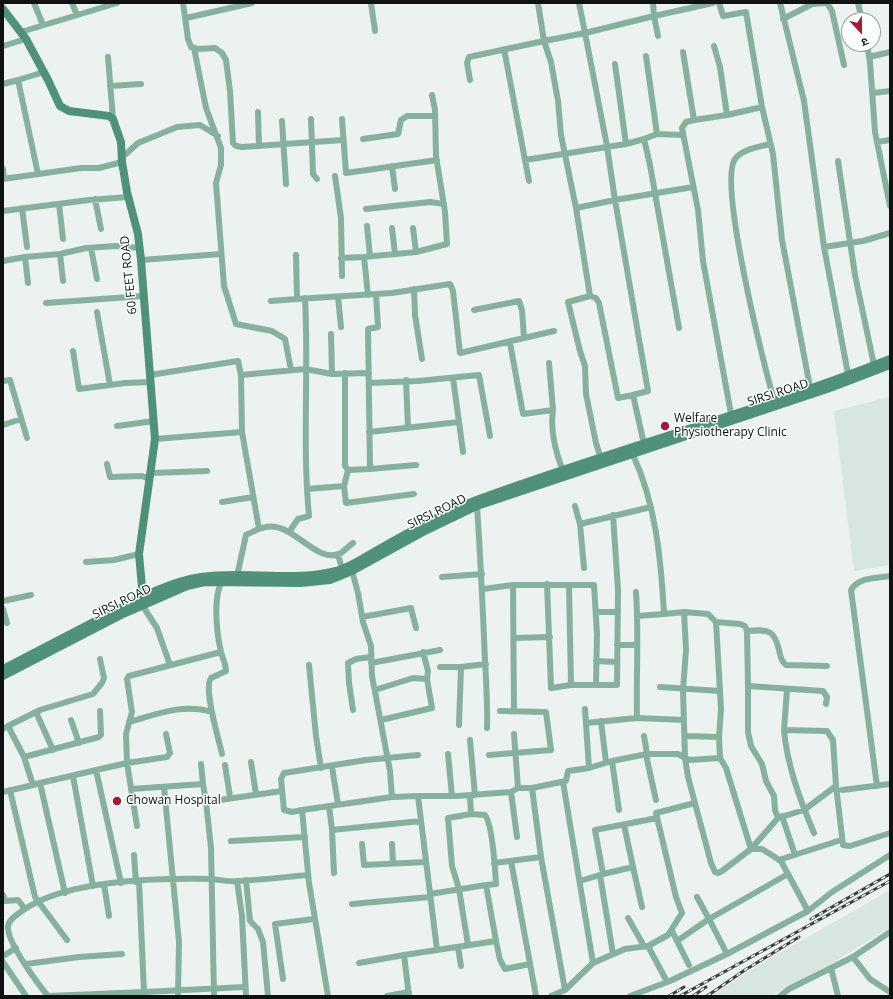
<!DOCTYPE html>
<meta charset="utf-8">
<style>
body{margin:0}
#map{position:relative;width:893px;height:999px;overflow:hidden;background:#ebf2ef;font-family:"Open Sans","Noto Sans Devanagari",sans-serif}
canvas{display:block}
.frame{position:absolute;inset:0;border:4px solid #0f1211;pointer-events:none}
.north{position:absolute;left:841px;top:12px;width:40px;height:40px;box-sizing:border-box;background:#f9fffc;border:1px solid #9ba09e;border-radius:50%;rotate:158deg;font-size:11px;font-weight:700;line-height:16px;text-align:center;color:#0f1211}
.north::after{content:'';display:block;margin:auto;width:14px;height:18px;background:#ab1636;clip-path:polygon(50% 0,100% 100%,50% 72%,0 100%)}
</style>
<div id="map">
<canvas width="893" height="999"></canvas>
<div class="frame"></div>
<div class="north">उ</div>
</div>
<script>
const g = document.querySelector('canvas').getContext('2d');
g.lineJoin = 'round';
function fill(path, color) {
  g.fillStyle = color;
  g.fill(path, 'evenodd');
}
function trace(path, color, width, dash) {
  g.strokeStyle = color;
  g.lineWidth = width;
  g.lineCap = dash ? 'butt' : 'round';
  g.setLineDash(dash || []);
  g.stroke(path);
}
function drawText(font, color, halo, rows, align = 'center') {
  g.font = font + ' "Open Sans",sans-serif';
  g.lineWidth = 3;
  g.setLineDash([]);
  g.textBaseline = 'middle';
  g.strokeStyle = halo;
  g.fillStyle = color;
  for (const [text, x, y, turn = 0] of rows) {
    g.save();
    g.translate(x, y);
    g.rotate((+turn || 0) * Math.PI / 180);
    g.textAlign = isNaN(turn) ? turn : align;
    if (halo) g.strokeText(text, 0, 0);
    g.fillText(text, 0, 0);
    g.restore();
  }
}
fill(new Path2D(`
 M 888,381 L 890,381 L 890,565 L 854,571 L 834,411 L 889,397 Z
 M 890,890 L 890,927 L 834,962 L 776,993 L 774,996 L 711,996 L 762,963 Z`), '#d7e6df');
trace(new Path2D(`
 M 34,3 L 43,25
 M 72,3 L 77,15
 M 183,3 L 188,39 L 191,47 L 198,49 L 215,48 L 222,53 L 226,60 L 230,91 L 233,143 L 236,146 L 242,147 L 343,140
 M 371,3 L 375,31
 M 579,3 L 585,33 L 544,41 L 551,62 L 558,101 L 561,135 L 576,208 L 590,296
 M 719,3 L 723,16 L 746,12 L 762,107 L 773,154 L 782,240 L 810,387
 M 780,3 L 804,101 L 824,247 L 849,379
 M 827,3 L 832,11 L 844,65
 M 858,3 L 862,20
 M 186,18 L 252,3
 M 783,19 L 812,4 L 825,3
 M 21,32 L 117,3
 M 658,36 L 654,16 L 713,3
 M 867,44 L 870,62 L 875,132 L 890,206
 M 3,46 L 26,39
 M 714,46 L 720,67 L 727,115
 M 194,48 L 206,108 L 221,148 L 221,165 L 216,183 L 224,286 L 236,324 L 272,331 L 285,339 L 291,370
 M 504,49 L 529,181
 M 683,52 L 694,120
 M 646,56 L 657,134 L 644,139 L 650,165 L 679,328
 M 108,57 L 113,119
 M 869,57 L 890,52
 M 615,64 L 626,144
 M 470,80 L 467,63 L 469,57 L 544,41 L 538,3
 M 3,84 L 18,80
 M 110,86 L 141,84
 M 873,93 L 890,91
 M 258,112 L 259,146
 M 311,119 L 313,174 L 317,179
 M 342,119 L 346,173 L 437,160
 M 282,121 L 286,184
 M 657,134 L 683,135
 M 363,139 L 398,134 L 401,120 L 407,116 L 434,116
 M 877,142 L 890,140
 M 770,144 C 759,147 742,149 735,159 C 718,183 764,366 774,400
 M 121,155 L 126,154 L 138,143 L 177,127 L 200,125 L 218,136
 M 525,160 L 626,144 L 644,139
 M 838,161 L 855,275 L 874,365
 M 392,166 L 395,189
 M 3,169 L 4,179
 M 38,174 L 18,80 L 44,72
 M 335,176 L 341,218 L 342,276
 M 3,179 L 81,168 L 99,168 L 122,162
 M 95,199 L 101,229
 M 59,204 L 63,239
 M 22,208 L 27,247
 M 576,208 L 615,200 L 607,146 L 585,33 L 654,16 L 653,3
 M 366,209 L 430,202 L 444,204
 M 3,211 L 89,200 L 128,197
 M 367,226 L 370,256
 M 392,228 L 395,254
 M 413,228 L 416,252
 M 824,247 L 863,241 L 890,233
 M 91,248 L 97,279
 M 60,254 L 63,281
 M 296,255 L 297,299 L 392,293 L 450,284 L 453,291 L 460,353 L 524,338 L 522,310 L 519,301 L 474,310
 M 25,257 L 28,283
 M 341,258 L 364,257
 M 141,260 L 221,254
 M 3,261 L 25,257 L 60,254 L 86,248 L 116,246 L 140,248
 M 414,289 L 415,315 L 422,359
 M 376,294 L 378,327 L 368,329 L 370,469 L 416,465
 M 368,295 L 364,257 L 416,252 L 447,244 L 445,212 L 436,156 L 435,110 L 432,95
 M 338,297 L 341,327
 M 271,301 L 297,299
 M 46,303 L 143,296
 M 97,312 L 110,385
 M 331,334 L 332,374
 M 524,338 L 554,331
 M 510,343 L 523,414 L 553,410 C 550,431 555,451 563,471
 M 73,351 L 79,389 L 125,383 L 150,382
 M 549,363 L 553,410
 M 150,375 L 238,361 L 241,375 L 242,432 L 259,529
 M 241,375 L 305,369 L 332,374 L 369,373
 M 406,380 L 408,428
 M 3,381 L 10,380 L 27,438
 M 369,383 L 418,381 L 479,375 L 490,436
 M 731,414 L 703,261 L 698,210 L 682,128 L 686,122 L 694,120 L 727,115 L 762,107
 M 459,422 L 463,452
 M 3,425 L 21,419
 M 117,426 L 154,421
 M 369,432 L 459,422 L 453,378
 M 155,439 L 242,432
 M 644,444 L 633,395 L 648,391 L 615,200 L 693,187
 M 633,455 C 656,504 661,560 664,614 L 684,612 L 708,614 L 716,622 L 740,624 L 745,626 L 747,631 L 748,686 L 823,691 L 827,697 L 826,704
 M 601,459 L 596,443 L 586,394 L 585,366 L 580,351 L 568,302 L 590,296 L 596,298 L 599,303 L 618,398 L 633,395
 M 107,464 L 110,477 L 142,476 L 150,479
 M 348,470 L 370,469
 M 151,473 L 207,471
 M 344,486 L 346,503 L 414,494
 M 307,489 L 344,486 L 348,470 L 345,466 L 345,373
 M 222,502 L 253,497
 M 477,506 C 480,550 482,593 484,637 C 485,668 488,698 487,728
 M 575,506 L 580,524
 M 289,532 L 298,519 L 309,516 C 302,443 309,371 305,298
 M 338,554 L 342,569
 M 86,562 L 114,560 L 139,554
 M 351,567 L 358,593 L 363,622 L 371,646 L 372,676 L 390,771 L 392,797 L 418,796 L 437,950 L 404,955 L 409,996
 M 584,568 L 580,524 L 651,507
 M 237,576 L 246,535 C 252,532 259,528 266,527 C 293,521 317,566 341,553 C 345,550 349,546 353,543
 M 442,577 L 482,574
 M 547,584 L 551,688 L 571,685 L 617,685 L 618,590 L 613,515
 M 569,585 L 571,685
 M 483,589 L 513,585
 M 636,592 C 639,634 636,676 637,718 L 684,720
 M 3,601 L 31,595
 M 142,605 L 157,628 L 170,665
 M 3,609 L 7,623
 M 596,612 L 618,612
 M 684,612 L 686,650 L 683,690 L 685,758 L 688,777 L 711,863 L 715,872 L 718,873 L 722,871 L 751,849 L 778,818
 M 637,616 L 664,614
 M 362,617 L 411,608 L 416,628
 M 716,622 L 721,709 L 719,737 L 720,758
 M 747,631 C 770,629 775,630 780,654 C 781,659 782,662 786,665 L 827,666
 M 514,638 L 550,637
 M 617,645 L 637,645
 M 423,652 L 428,671 L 427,679
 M 596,661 L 617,662
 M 371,663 L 440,650
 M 309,665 L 316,736 L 321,768
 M 440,667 L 461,667
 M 748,686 L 748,732 L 751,746 L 762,764 L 766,781 L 774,796 L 775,810 L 778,818 L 804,810 L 836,786 L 833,740 L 827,731 L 784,730 L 787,690
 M 660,687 L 720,691
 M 375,690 L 413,678 L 427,679 L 432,708 L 381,720
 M 585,709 L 589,768
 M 353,710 L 349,683 L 348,663 L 356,659 L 370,657
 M 36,712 L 53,750
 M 514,712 L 513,585 L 594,585 L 597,634 L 596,684
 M 71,720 L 79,743
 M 601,721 L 606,762
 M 129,722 C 157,714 183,703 212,712
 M 586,723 L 637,718
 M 459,725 L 461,667 L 486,664
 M 8,726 L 40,710 L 93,694 L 102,683 L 104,678 L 100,659
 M 3,729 L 8,726 L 24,757 L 33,785 L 40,783 L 65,893
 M 784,730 C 787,765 800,800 814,833
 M 166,734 L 170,753 L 167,757 L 127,763 L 126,734 L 132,712 L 127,679 L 129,676 L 221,652
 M 514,734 L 518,788 L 511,792 L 517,837
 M 644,736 L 647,754
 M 685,736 L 719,737
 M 470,740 L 475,795
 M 222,754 C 219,740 203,688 211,678 L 226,671 C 226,665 223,659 221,652 C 217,635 212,595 223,580
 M 448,754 L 452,796
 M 489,755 L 551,750 L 546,712 L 500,711
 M 646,755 L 656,800
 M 24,757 L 99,737 L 101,735 L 100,711
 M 612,761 L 619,810
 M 251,762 L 256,794
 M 201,764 L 203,784
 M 225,765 L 230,797
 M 332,767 L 338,804
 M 96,770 L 121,883
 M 73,776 L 93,886
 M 563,782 L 593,963
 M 40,783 L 127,763 L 137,826
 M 836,786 L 843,845 L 850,846 L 890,833
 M 877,786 L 851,590 C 859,577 876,578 890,576
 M 164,787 L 179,942 L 178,996
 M 518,788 L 532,788 L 541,857 L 565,990
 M 532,788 L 566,781 L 568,771 L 589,768 L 612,761 L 647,754 L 678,754 L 689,760 L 720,758 L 726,768 L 751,849 L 762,849 L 781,861 L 808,911
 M 131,789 L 203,784 L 206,802
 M 10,790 L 35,897 L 67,940
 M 842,790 L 890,784
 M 3,792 L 33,785
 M 418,796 L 457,796 L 511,792
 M 329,806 L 332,830 L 334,873
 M 302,810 L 292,812 L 284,810 L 281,779 L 284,773 L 366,760 L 418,755
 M 782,816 L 795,855
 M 624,825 L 633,867 L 603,874 L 595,830 L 657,818
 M 332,830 L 421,821
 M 231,841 L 305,837
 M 362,844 L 364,865 L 426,862
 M 392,844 L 393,863
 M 134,855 L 136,882
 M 779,860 L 841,840
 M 511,861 L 536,996
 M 494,863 L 541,857
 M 633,867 L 642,907
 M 788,874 L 709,919 L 727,954 L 808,911 L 832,892 L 890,855
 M 600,875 L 613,954
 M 246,880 L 250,921 L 258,929 L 263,942 L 268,996
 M 139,881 L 144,992 L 245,987
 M 237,881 L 242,916 L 246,996
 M 580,881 L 603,874
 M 104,884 L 109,916
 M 430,894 L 486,885
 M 3,895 L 5,901 L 18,900 L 25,909
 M 352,904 L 430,897
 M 628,918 L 644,946
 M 672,931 L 689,965
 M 496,941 L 500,960 L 505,969 L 530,964
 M 677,941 L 709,919 L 697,897
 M 468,945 L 459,889 L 452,866 L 448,818 L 471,814
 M 648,946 L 665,978
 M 458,947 L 461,966
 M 437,950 L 496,941 L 486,885 L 496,884 C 495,869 493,825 485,815 L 471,814 L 470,796
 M 3,956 L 16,948
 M 853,957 L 870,979 L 890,992
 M 3,962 L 26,996
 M 359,963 L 404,955
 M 26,964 L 79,957 L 122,954
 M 831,968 L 838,996
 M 283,979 L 275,924 L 314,919
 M 48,996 C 38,984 6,941 8,926 C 9,919 17,915 22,911 C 66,879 158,878 211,879 C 220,880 229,882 238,881 C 261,880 285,877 308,875
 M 48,996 L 144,992
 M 214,996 L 211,848 L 206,802 L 282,791
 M 328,996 L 309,883 L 302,810 L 392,797
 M 387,996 L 409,992
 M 551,996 L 565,990 L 593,963 L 625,949 L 648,946 L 668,935 L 682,913 L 676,897 L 656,813 L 695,803
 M 630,996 L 670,981 L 727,954
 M 780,996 L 789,989 L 853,957 L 890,932`), '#87b19f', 6);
trace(new Path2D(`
 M 3,9 L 26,39 L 48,80 L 60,106 L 69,111 L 109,116 L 113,119 L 121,142 L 122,162 L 127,192 L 138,234 L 141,260 L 155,439 L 139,554 L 143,598
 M 3,669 C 37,651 71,634 105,616 C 135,601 167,582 201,577 C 247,570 294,583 339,570 C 354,565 368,555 381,548 C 413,530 445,512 479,499 C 615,449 756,412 890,359
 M 3,676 L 123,614 L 187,586 L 205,582 L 301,583 L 330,580 L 352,571 L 423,532 L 477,506 L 830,388 L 890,365`), '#509279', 8);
const rail = new Path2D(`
 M 811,919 L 890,874
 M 669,996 L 684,987
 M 680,996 L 890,881
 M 693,996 L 706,987
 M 707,996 L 745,970 L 799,937`);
trace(rail, '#3a3e3c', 3);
trace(rail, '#f9fffc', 1.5, [4.5]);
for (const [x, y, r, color] of [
 [665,426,5,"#ab1636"],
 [117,801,5,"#ab1636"]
]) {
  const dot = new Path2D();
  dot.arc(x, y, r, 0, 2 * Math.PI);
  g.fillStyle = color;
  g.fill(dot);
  trace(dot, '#f9fffc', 1.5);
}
drawText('12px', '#0f1211', '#f9fffc', [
 ["60 FEET ROAD",129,275,-96],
 ["SIRSI ROAD",778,393,-18],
 ["SIRSI ROAD",437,512,-26],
 ["SIRSI ROAD",122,602,-26]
]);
drawText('12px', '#0f1211', '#f9fffc', [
 ["Welfare",674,419],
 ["Physiotherapy Clinic",674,433],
 ["Chowan Hospital",126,801]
], 'left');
</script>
